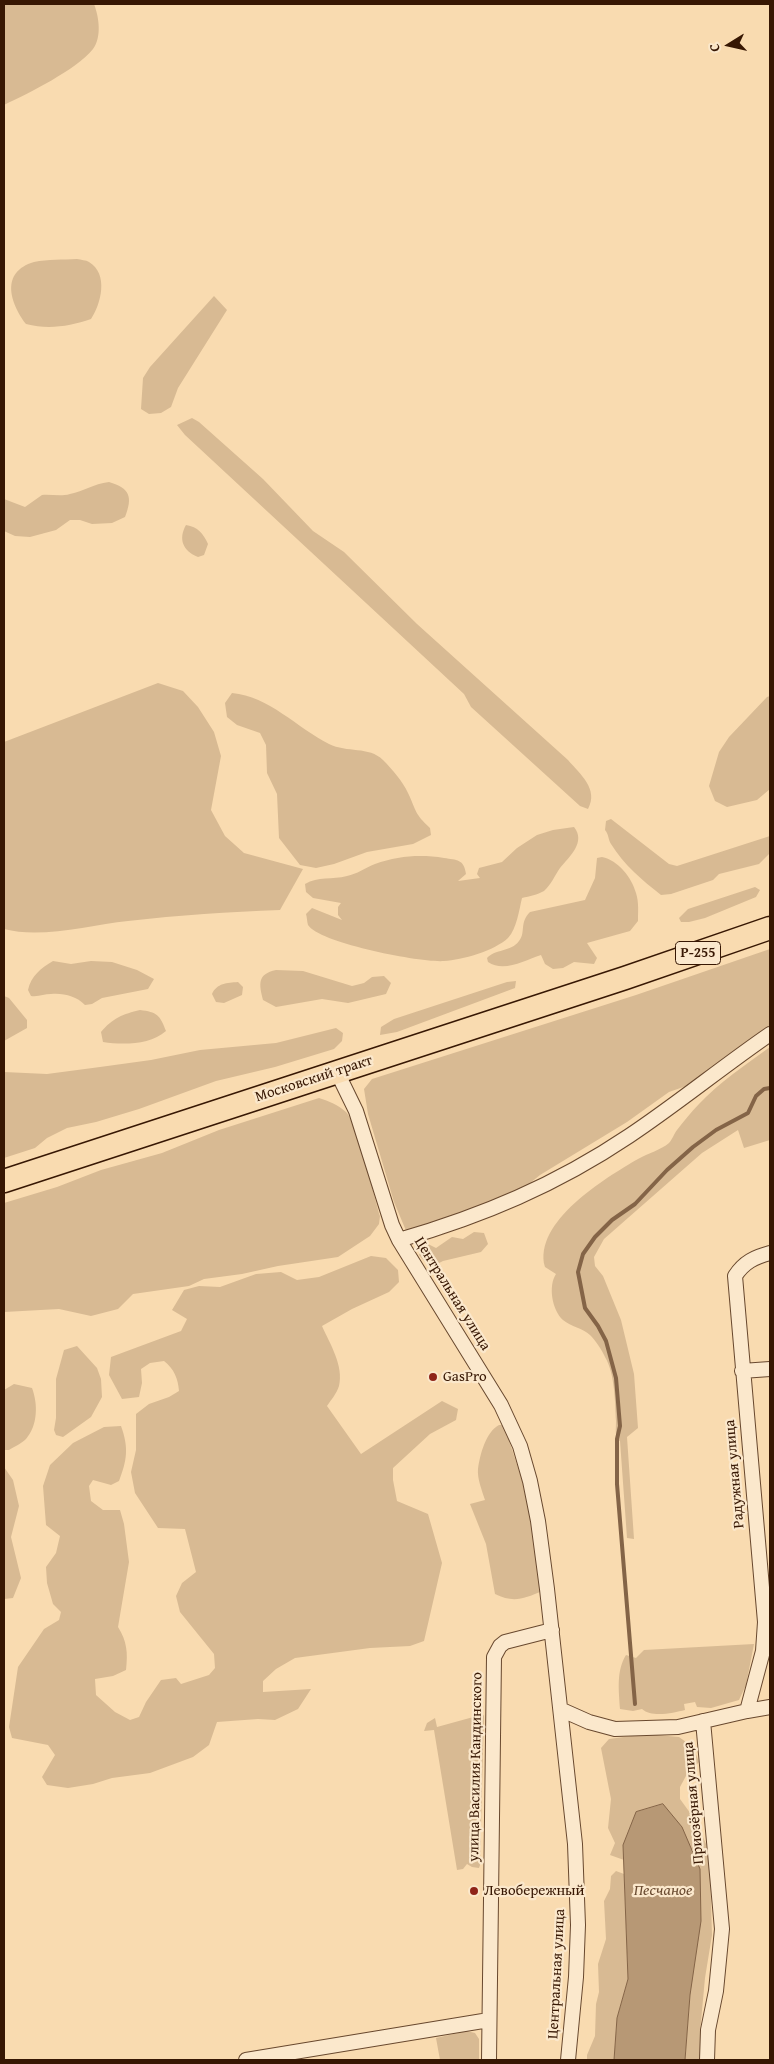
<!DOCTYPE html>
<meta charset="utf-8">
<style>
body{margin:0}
#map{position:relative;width:774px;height:2064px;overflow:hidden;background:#f9dbb0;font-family:"Gentium Book Plus",serif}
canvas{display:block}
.frame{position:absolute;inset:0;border:5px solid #371703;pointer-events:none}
.north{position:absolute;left:704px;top:20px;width:50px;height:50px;-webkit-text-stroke:4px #fbe8cc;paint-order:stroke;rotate:260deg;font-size:14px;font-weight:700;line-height:20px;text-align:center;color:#371703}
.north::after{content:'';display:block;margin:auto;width:18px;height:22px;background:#371703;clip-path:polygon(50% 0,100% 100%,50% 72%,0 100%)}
</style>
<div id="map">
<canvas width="774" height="2064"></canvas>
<div class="frame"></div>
<div class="north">С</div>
</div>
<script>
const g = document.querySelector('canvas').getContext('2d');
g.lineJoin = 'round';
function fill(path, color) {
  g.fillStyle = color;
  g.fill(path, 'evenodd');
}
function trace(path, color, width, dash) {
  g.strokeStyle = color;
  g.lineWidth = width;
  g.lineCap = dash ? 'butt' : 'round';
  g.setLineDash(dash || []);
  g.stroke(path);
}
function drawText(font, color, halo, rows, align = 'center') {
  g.font = font + ' "Gentium Book Plus",serif';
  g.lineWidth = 4.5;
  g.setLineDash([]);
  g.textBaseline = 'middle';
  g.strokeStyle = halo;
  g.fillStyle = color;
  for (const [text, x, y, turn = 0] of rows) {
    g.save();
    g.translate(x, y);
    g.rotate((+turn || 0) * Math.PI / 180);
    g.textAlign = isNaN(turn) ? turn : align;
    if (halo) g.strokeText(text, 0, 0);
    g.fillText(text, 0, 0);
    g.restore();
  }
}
fill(new Path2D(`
 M 4,4 L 94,4 C 99,17 102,37 93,49 C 76,70 29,93 4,105 Z
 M 77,259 C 81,260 86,260 89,262 C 109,274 101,304 91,319 C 70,326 49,330 26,324 C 10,303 0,272 34,262 C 48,259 63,260 77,259 Z
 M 214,296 L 227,310 L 178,388 L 171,407 L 161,413 L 149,414 L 141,409 L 143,378 L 150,367 Z
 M 192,418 L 199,422 L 263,479 L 313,531 L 344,552 L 417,624 L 568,760 C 580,774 599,789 588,809 L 580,806 L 471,707 L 464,694 L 185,435 L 177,425 Z
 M 109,482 C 130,488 133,497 125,517 L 112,523 L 92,524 L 80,520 L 70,520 L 56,530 L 30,537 L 15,536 L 4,531 L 4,499 L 25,507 L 42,495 C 51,494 60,497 70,494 C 84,491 93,484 109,482 Z
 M 186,525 C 198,527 203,533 208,544 L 204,555 L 198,557 C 183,551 178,539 186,525 Z
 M 158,683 L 183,691 L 198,707 L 214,732 L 221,756 L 211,810 L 225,836 L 244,853 L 303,869 L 280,910 C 229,912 179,915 128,921 C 90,925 41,939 4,929 L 4,742 Z
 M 232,693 C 269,696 297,728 329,744 C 347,753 369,746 383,760 C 392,769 403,782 408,793 C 417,812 414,813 430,828 L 431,835 L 413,844 L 367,852 L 334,864 L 316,868 L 300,865 L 279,838 L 277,794 L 267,773 L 266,745 L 260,733 L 237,725 L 227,717 L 225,703 Z
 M 770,696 L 770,789 L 757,800 L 727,807 L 715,801 L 709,786 L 719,752 L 729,737 L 767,697 Z
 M 611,819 L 669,864 L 677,866 L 770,836 L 770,853 L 759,864 L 719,874 L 713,880 L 671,894 L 661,895 C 642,880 624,865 611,844 C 608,839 609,835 605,830 L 606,821 Z
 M 574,827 C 586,842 570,856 560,868 C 555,875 551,885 544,891 C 537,895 530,896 522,898 C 519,910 517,928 508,938 C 494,951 462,960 444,961 C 422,963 319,943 308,925 C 307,922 307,917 306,914 L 312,908 L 342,920 L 338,915 L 338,907 L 341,903 L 313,898 L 306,892 L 305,884 C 318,876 332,880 347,876 C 357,874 365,868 375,864 C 398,856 420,854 444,858 C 457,860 464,859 466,874 L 458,881 L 480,878 L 477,874 L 479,868 L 502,862 L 517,848 L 537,835 L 553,830 Z
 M 602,857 C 618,860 632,878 636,893 C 639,902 638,912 638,921 L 630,931 L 587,943 L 597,958 L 594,964 L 574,962 L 563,968 L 553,969 L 545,964 L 541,955 C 525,960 504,973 488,962 L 487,958 C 495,949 511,952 519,941 C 526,932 519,923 530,912 L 585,900 L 595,878 L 597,858 Z
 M 755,887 L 760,890 L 756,897 L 705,918 L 689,922 L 681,922 L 679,918 L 688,909 Z
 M 770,949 L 770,1030 L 689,1085 L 669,1092 L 627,1122 L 540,1175 L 514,1196 L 407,1233 L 394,1202 L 368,1114 L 364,1089 L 372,1079 L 636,995 Z
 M 53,961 L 71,964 L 91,961 L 112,962 L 137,970 L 154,979 L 148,989 L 102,998 L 92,1004 L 85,1005 C 76,996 64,993 51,994 C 44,994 39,997 31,996 L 28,990 C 31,976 41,968 53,961 Z
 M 276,970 L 303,971 L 352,986 L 364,983 L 372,977 L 384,976 L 391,983 L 386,994 L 348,1003 L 322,999 L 276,1007 L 263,1000 C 259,984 257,974 276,970 Z
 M 516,981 L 515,988 L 397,1032 L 380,1035 L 381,1027 L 394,1019 L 507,982 Z
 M 238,982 L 243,987 L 242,995 L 224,1003 L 216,1002 L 212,994 C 217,983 227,983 238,982 Z
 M 4,996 L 9,998 L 27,1020 L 27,1028 L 4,1041 Z
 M 140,1010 C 157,1012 160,1015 166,1031 C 150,1045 123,1045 103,1042 L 101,1032 C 113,1018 123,1014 140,1010 Z
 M 336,1028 L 343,1033 L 342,1041 L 334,1049 L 275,1067 L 216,1081 L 139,1109 L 96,1122 L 67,1128 L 47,1138 L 35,1148 L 4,1158 L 4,1072 L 47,1074 L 100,1067 L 151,1060 L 200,1050 L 276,1043 Z
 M 770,1047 L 770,1140 L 744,1148 L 738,1130 L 702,1153 L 604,1239 L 594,1257 L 595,1266 L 603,1276 L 621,1320 L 634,1374 L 638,1428 L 627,1437 L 634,1539 L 627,1538 L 620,1441 L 617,1439 C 615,1433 616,1427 616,1421 C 615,1401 615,1374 605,1357 C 602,1350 595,1340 590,1335 C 583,1328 571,1327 563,1320 C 552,1310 548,1286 556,1274 L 545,1267 C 533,1222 605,1178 638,1159 C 648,1153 661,1150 669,1143 C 672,1140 674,1134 677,1130 C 684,1121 691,1112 699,1104 C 720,1082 745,1065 770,1047 Z
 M 319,1098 C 329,1101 338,1105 346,1112 C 356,1121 375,1198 380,1216 L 379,1224 L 370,1236 L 338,1257 L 278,1266 L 242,1274 L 204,1279 L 189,1286 L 133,1294 L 118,1309 L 91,1316 L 59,1309 L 4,1312 L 4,1203 L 57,1187 L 101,1170 L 162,1153 L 219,1130 Z
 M 474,1232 L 484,1233 L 488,1244 L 481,1252 L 443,1261 L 433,1266 L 425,1262 L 419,1255 L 421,1250 L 428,1244 L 436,1248 L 452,1237 L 463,1239 Z
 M 371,1256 L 386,1258 L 398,1270 L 399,1282 L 389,1292 L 352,1309 L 322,1326 C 330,1344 344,1366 339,1386 C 337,1393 331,1400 327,1406 L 361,1454 L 442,1401 L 458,1409 L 456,1420 L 430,1434 L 393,1468 L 393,1480 L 397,1501 L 428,1514 L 442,1563 L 424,1641 L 410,1646 L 370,1648 L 295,1658 L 276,1669 L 263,1681 L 263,1692 L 311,1689 L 298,1709 L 275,1720 L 258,1719 L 217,1722 L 209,1745 L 193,1757 L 150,1773 L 112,1778 L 93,1784 L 68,1788 L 47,1785 L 42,1777 L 55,1755 L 48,1745 L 12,1738 L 9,1727 L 18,1667 L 44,1629 L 59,1620 L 61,1612 L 53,1604 L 47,1583 L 46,1567 L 56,1553 L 60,1536 L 46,1525 L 43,1486 L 50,1465 L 73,1443 L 104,1427 L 121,1426 C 129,1448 127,1460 119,1481 L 111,1485 L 93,1480 L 89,1486 L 91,1501 L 103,1510 L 120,1510 L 124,1524 L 129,1562 L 118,1627 C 127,1641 128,1653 126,1670 L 113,1676 L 95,1679 L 96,1695 L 115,1712 L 130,1720 L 139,1717 L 146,1702 L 161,1680 L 176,1678 L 181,1684 L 209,1675 L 215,1668 L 214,1654 L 180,1612 L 176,1596 L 182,1583 L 196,1572 L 185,1529 L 158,1528 L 135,1493 L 131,1472 L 136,1450 L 136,1414 L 149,1404 L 169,1397 L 179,1391 C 178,1378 174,1369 164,1361 L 150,1363 L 141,1369 L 142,1383 L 139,1397 L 122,1399 L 109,1375 L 111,1357 L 181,1331 L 187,1319 L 172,1310 L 184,1290 L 199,1286 L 220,1287 L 256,1274 L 281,1272 L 297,1280 L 319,1277 Z
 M 77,1346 L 97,1368 L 101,1379 L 102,1397 L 91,1417 L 63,1437 L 56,1435 L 54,1430 L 56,1418 L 56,1379 L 64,1350 Z
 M 14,1384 L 32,1388 C 38,1404 38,1425 26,1439 C 22,1443 14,1447 9,1450 L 4,1450 L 4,1390 Z
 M 499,1425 L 504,1425 L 522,1480 L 537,1552 L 542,1591 C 524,1599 513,1603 495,1594 L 486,1544 L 470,1504 L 485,1500 C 482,1491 477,1478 478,1469 C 480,1454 486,1432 499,1425 Z
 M 4,1467 L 13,1480 L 19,1506 L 11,1537 L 21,1578 L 13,1598 L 4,1599 Z
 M 754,1644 L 746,1685 L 739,1700 L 711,1708 L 697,1707 L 695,1702 L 684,1704 L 685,1710 C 673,1713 652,1718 642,1709 L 633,1711 L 620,1709 C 619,1691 616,1671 626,1655 L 636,1658 L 644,1650 Z
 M 474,1707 L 480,1710 L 484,1716 L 480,1865 L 479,1868 L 472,1867 L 467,1864 L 463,1869 L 457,1870 L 434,1730 L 424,1731 L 427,1723 L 435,1718 L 437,1727 L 477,1716 Z
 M 646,1734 L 679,1737 L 693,1747 L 699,1762 L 687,1774 L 680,1787 L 680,1799 L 696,1821 L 706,1844 L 710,1870 L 712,1935 L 705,1978 L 700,2032 L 700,2060 L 685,2060 L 690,1995 L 623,1845 L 624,1860 L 610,1855 L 615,1843 L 608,1828 L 611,1799 L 601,1748 L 609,1739 Z
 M 616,1871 L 624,1874 L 628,1979 L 617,2018 L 614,2060 L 587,2060 L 587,2055 L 595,2036 L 596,2004 L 599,1992 L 598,1964 L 606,1939 L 604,1901 L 610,1889 L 611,1876 Z
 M 467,2031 L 475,2033 L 479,2039 L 479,2060 L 440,2060 L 436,2038 Z`), '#d8ba93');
const water = new Path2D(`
 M 663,1804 L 682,1827 L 700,1869 L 701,1921 L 690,1995 L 685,2060 L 614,2060 L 617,2018 L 628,1979 L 623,1845 L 636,1812 Z`);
fill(water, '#b79875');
trace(water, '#846447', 1);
trace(new Path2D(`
 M 635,1704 L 617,1484 L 617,1439 L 620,1426 L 616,1378 L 606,1341 L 598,1326 L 585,1308 L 578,1272 L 583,1254 L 595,1237 L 612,1220 L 635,1204 L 667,1170 L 693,1147 L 716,1130 L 748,1113 L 756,1096 L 764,1089 L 770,1088`), '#846447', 4);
const minor = new Path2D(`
 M 337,1072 L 356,1111 L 392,1225 L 399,1240 L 501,1405 L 520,1446 L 530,1481 L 538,1521 L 547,1589 L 575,1844 L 578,1925 L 576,1977 L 568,2060
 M 399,1240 C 482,1216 556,1185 629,1136 C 677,1104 722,1067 770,1034
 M 742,1371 L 770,1369
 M 562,1710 L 589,1722 L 615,1729 L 678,1727 L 747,1711 L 770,1707
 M 747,1711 L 763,1651 L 765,1622 L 735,1276 C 744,1262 755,1257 770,1253
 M 703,1721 L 722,1929 L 716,1991 L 708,2030 L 707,2060
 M 246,2060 L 489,2020
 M 489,2060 L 494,1657 L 500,1646 L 505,1642 L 552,1630`);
const trunk = new Path2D(`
 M 4,1181 L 625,978 L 770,928`);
trace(minor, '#68482e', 16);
trace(trunk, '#371703', 25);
trace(minor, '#fbe8cc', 14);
trace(trunk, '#f9dbb0', 22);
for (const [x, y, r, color] of [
 [433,1377,5,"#8f2418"],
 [474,1891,5,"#8f2418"]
]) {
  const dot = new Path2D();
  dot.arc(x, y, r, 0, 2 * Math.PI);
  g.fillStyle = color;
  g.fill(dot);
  trace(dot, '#fbe8cc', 2);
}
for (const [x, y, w] of [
 [698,953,45]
]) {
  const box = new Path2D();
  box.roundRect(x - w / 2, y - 11.5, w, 23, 4);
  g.fillStyle = '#fbe8cc';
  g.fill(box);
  trace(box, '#371703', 1);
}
drawText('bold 14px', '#371703', null, [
 ["Р-255",698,953]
]);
drawText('15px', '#371703', '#fbe8cc', [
 ["Московский тракт",314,1079,-18],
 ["Центральная улица",452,1294,58],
 ["Радужная улица",735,1474,-95],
 ["улица Василия Кандинского",476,1767,-89],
 ["Приозёрная улица",694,1803,-95],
 ["Центральная улица",557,1974,-87]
]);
drawText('15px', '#371703', '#fbe8cc', [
 ["GasPro",443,1377],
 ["Левобережный",484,1891]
], 'left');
drawText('italic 16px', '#6a4b31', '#fbe8cc', [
 ["Песчаное",663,1891]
]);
</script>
